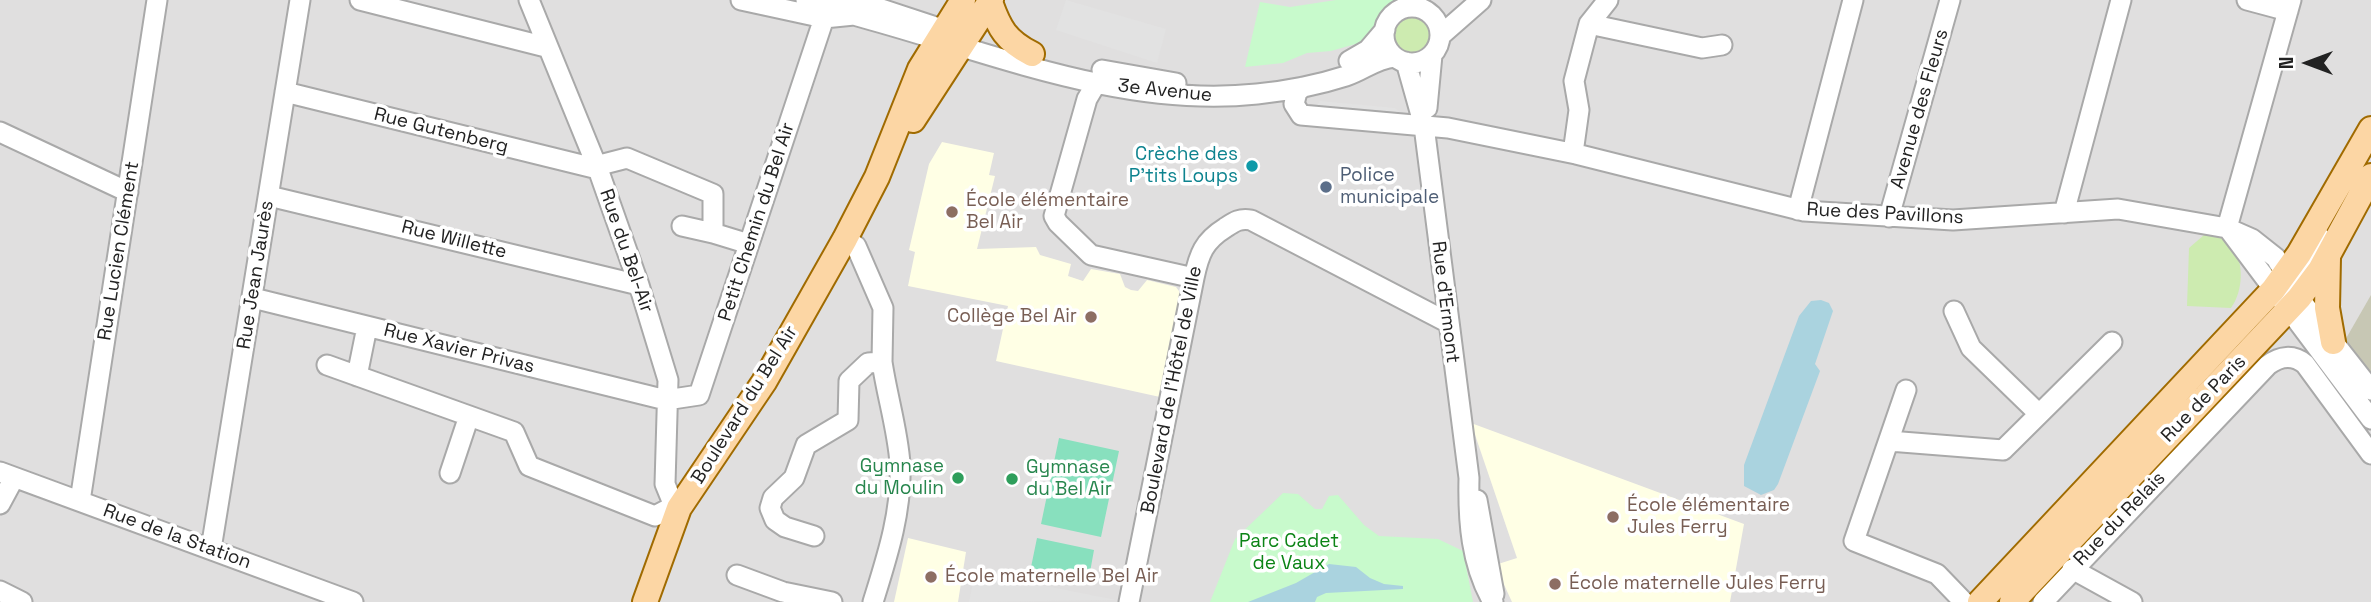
<!DOCTYPE html>
<meta charset="utf-8">
<style>
body{margin:0}
#map{position:relative;width:2371px;height:602px;overflow:hidden;background:#f2efe9;font-family:"Space Grotesk",sans-serif}
canvas{display:block}
.north{position:absolute;left:2273px;top:28px;width:70px;height:70px;-webkit-text-stroke:5px #fff;paint-order:stroke;rotate:270deg;font-size:19px;font-weight:700;line-height:28px;text-align:center;color:#222}
.north::after{content:'';display:block;margin:auto;width:24px;height:32px;background:#222;clip-path:polygon(50% 0,100% 100%,50% 72%,0 100%)}
</style>
<div id="map">
<canvas width="2371" height="602"></canvas>
<div class="north">N</div>
</div>
<script>
const g = document.querySelector('canvas').getContext('2d');
g.lineJoin = 'round';
function fill(path, color) {
  g.fillStyle = color;
  g.fill(path, 'evenodd');
}
function trace(path, color, width, dash) {
  g.strokeStyle = color;
  g.lineWidth = width;
  g.lineCap = dash ? 'butt' : 'round';
  g.setLineDash(dash || []);
  g.stroke(path);
}
function drawText(font, color, halo, rows, align = 'center') {
  g.font = font + ' "Space Grotesk",sans-serif';
  g.lineWidth = 7;
  g.setLineDash([]);
  g.textBaseline = 'middle';
  g.strokeStyle = halo;
  g.fillStyle = color;
  for (const [text, x, y, turn = 0] of rows) {
    g.save();
    g.translate(x, y);
    g.rotate((+turn || 0) * Math.PI / 180);
    g.textAlign = isNaN(turn) ? turn : align;
    if (halo) g.strokeText(text, 0, 0);
    g.fillText(text, 0, 0);
    g.restore();
  }
}
fill(new Path2D(`
 M 0,0 L 2371,0 L 2371,602 L 0,602 Z`), '#e0dfdf');
fill(new Path2D(`
 M 942,142 L 994,153 L 989,175 L 995,176 L 977,249 L 1036,247 L 1040,255 L 1071,264 L 1068,276 L 1083,281 L 1091,269 L 1120,274 L 1125,287 L 1131,290 L 1138,291 L 1147,280 L 1176,287 L 1182,295 L 1160,397 L 996,361 L 1008,306 L 908,286 L 915,252 L 909,250 L 929,164 Z
 M 1471,423 L 1744,524 L 1730,602 L 1512,602 L 1495,565 L 1517,558 Z
 M 908,538 L 966,552 L 958,602 L 894,602 Z`), '#ffffe5');
fill(new Path2D(`
 M 2371,295 L 2371,378 L 2344,342 Z`), '#c7c7b4');
fill(new Path2D(`
 M1392 35a19 19 0 1 1 38 0a19 19 0 1 1-38 0Z
 M 2204,235 C 2244,232 2249,284 2231,308 L 2187,306 L 2189,248 Z`), '#cdebb0');
fill(new Path2D(`
 M 1336,0 L 1395,0 L 1378,19 L 1376,28 L 1366,41 L 1331,51 L 1307,53 L 1283,63 L 1245,67 L 1260,2 L 1290,7 Z
 M 1283,493 L 1298,494 L 1315,509 L 1322,509 L 1329,496 L 1338,495 L 1364,525 L 1379,536 L 1438,539 L 1463,551 L 1473,602 L 1210,602 L 1235,539 Z`), '#c8facc');
fill(new Path2D(`
 M 1059,438 L 1119,451 L 1101,537 L 1041,524 Z
 M 1037,538 L 1094,550 L 1088,583 L 1030,572 Z`), '#88e0be');
fill(new Path2D(`
 M 1066,0 L 1166,29 L 1157,63 L 1056,30 Z
 M 1320,101 L 1395,108 L 1401,113 L 1393,119 L 1311,112 Z
 M 975,572 L 1116,600 L 969,602 Z`), '#e2e2e2');
fill(new Path2D(`
 M 1821,300 L 1829,303 L 1833,311 L 1815,364 L 1820,371 L 1778,484 L 1774,490 L 1761,495 L 1744,486 L 1744,465 L 1799,316 L 1811,301 Z
 M 1329,564 L 1356,567 L 1370,578 L 1384,584 L 1403,586 L 1403,589 L 1326,593 L 1317,597 L 1315,602 L 1248,602 L 1296,583 Z`), '#aad3df');
const minor = new Path2D(`
 M 360,0 L 546,47
 M 529,0 L 598,169 L 639,285 L 668,380 L 665,484 L 674,506
 M 741,0 L 824,18 L 854,15 L 868,19 C 995,54 1124,108 1257,94 C 1287,91 1318,85 1346,76 C 1364,70 1375,59 1394,57
 M 806,0 L 819,4 L 863,3 L 957,34
 M 2247,0 L 2288,11
 M1384 35a28 28 0 1 1 56 0a28 28 0 1 1-56 0Z
 M 1589,24 L 1702,48 L 1722,45
 M 1440,36 L 1481,0
 M 1349,61 L 1368,50 L 1385,30
 M 1406,62 L 1424,126 L 1469,478 C 1468,521 1471,564 1493,602
 M 1102,70 L 1176,83
 M 1097,82 L 1087,99 L 1054,216 L 1058,223 L 1091,255 L 1194,278
 M 1303,87 L 1297,92 L 1294,104 L 1301,115 L 1448,128 L 1576,154 L 1804,211 L 1953,220 L 2118,209 L 2227,228 L 2252,239 L 2276,258 L 2299,298 L 2371,390
 M 285,92 L 598,169
 M 1427,108 L 1432,55
 M 0,132 L 128,192
 M 1573,153 L 1579,110 L 1574,81 L 1589,24 L 1608,0
 M 596,166 L 627,158 L 713,194 L 713,233 L 749,244
 M 269,196 L 639,285
 M 1798,210 L 1853,0
 M 2064,213 L 2121,0
 M 1889,217 L 1950,0
 M 682,226 L 713,233
 M 2227,228 L 2291,0
 M 2230,231 L 2371,419
 M 2292,295 L 2294,285 L 2321,238
 M 253,298 L 666,400 L 699,395 L 824,18
 M 1954,311 L 1971,348 L 2038,413
 M 327,365 L 514,432 L 529,466 L 655,516 L 674,506
 M 357,376 L 367,327
 M 1906,390 L 1854,541 L 1937,574 L 1964,602
 M 1889,441 L 2003,450 L 2112,342
 M 0,472 L 353,602
 M 450,473 L 469,416
 M 1477,500 L 1494,594
 M 80,501 L 157,0
 M 0,504 L 14,478
 M 814,536 L 785,527 L 775,520 L 770,508 L 773,498 L 794,478 L 806,445 L 848,420 L 849,381 L 868,363 L 882,362 L 883,308 L 856,246 L 845,239
 M 211,549 L 300,0
 M 2072,569 L 2132,602
 M 737,575 L 783,592 L 832,602
 M 0,591 L 22,602
 M 873,602 C 887,557 902,512 900,464 C 898,431 887,396 882,362
 M 1129,602 L 1194,278 C 1199,254 1204,241 1225,228 C 1234,222 1239,218 1251,220 L 1447,322
 M 2043,602 L 2268,365 C 2280,356 2293,354 2305,364 L 2371,454`);
const major = new Path2D(`
 M 990,2 C 999,28 1006,41 1032,54
 M 913,120 L 991,0
 M 2328,258 L 2327,308 L 2333,342
 M 645,602 L 679,508 L 764,382 L 845,239 L 877,177 L 920,69 L 963,0
 M 1980,602 L 2273,290 L 2299,254 L 2371,129
 M 2012,602 L 2299,298 L 2320,270 L 2371,176`);
trace(minor, '#a9a9a9', 23);
trace(major, '#a06b00', 28);
trace(minor, '#fff', 19);
trace(major, '#fcd6a4', 24);
for (const [x, y, r, color] of [
 [1252,166,7,"#0f9aa8"],
 [1326,187,7,"#5c6f8a"],
 [952,212,7,"#8d6e63"],
 [1091,317,7,"#8d6e63"],
 [958,478,7,"#2e9e5b"],
 [1012,479,7,"#2e9e5b"],
 [1613,517,7,"#8d6e63"],
 [931,577,7,"#8d6e63"],
 [1555,584,7,"#8d6e63"]
]) {
  const dot = new Path2D();
  dot.arc(x, y, r, 0, 2 * Math.PI);
  g.fillStyle = color;
  g.fill(dot);
  trace(dot, '#fff', 2.5);
}
drawText('19px', '#222', '#fff', [
 ["3e Avenue",1165,91,6],
 ["Avenue des Fleurs",1920,109,-74],
 ["Rue Gutenberg",441,131,14],
 ["Rue des Pavillons",1885,214,3],
 ["Petit Chemin du Bel Air",757,222,-72],
 ["Rue Willette",454,240,14],
 ["Rue Lucien Clément",119,251,-81],
 ["Rue du Bel-Air",626,251,71],
 ["Rue Jean Jaurès",256,275,-81],
 ["Rue d'Ermont",1445,302,83],
 ["Rue Xavier Privas",459,349,14],
 ["Boulevard de l'Hôtel de Ville",1172,390,-79],
 ["Rue de Paris",2204,399,-46],
 ["Boulevard du Bel Air",745,405,-58],
 ["Rue du Relais",2120,519,-46],
 ["Rue de la Station",177,537,20]
]);
drawText('19px', '#0d838f', '#fff', [
 ["Crèche des",1238,155],
 ["P'tits Loups",1238,177]
], 'right');
drawText('19px', '#4e5e75', '#fff', [
 ["Police",1340,176],
 ["municipale",1340,198]
], 'left');
drawText('19px', '#785e54', '#fff', [
 ["École élémentaire",966,201],
 ["Bel Air",966,223],
 ["Collège Bel Air",1077,317,"right"],
 ["École élémentaire",1627,506],
 ["Jules Ferry",1627,528],
 ["École maternelle Bel Air",945,577],
 ["École maternelle Jules Ferry",1569,584]
], 'left');
drawText('19px', '#27864d', '#fff', [
 ["Gymnase",944,467],
 ["du Moulin",944,489],
 ["Gymnase",1026,468,"left"],
 ["du Bel Air",1026,490,"left"]
], 'right');
drawText('19px', '#0c8416', '#fff', [
 ["Parc Cadet",1289,542],
 ["de Vaux",1289,564]
]);
</script>
